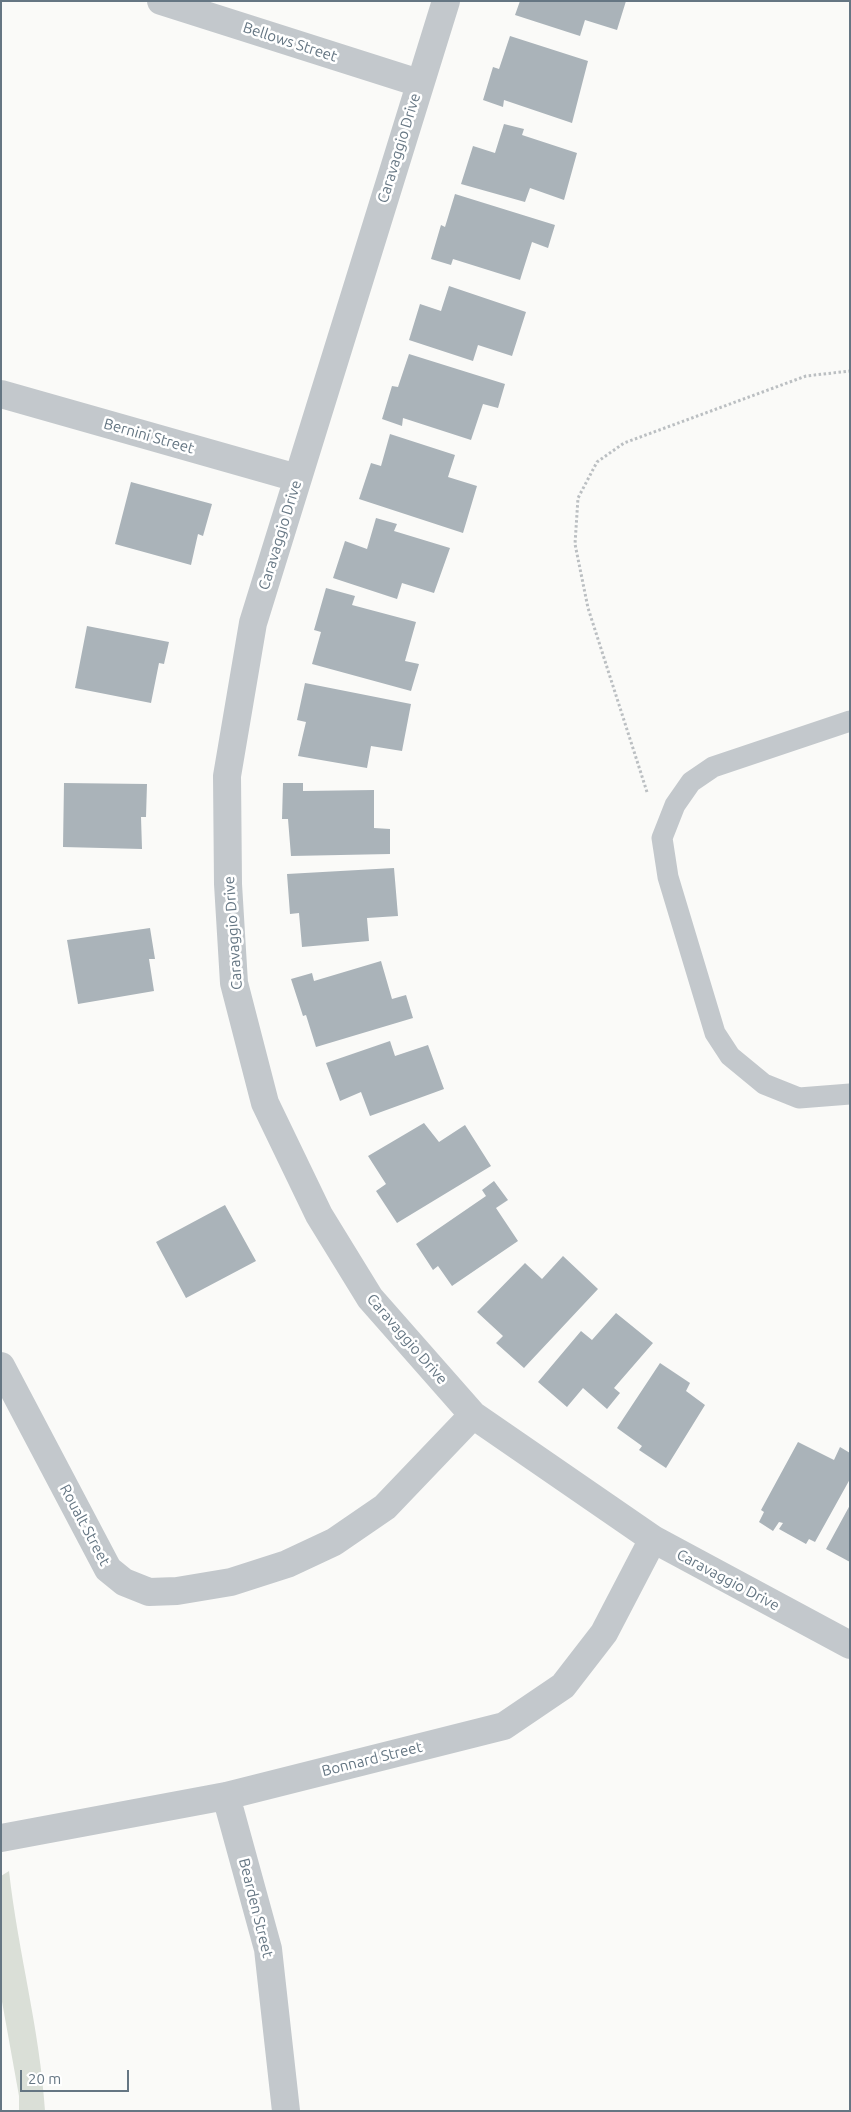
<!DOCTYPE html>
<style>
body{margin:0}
#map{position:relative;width:851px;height:2112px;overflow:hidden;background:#fafaf8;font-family:Ubuntu,sans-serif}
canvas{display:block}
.frame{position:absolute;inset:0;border:2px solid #657683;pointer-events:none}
.scale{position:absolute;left:20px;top:2070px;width:109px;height:22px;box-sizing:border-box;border:2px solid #657683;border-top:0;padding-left:6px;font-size:15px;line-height:18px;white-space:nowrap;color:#657683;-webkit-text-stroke:4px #fff;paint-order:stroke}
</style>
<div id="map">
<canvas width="851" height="2112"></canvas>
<div class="frame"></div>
<div class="scale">20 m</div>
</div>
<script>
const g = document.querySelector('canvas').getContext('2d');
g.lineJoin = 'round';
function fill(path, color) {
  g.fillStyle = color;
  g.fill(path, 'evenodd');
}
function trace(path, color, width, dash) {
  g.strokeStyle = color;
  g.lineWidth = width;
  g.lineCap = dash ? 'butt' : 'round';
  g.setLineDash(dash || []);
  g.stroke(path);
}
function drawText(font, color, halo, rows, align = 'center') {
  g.font = font + ' Ubuntu,sans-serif';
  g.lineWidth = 5;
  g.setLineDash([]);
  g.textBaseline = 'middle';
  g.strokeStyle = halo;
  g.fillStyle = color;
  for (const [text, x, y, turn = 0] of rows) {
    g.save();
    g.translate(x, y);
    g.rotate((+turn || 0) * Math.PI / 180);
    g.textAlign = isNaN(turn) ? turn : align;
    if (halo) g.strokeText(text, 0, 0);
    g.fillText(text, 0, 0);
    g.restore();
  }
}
fill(new Path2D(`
 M 9,1871 C 18,1952 40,2030 45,2111 L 19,2111 L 19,2096 L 1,1996 L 1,1876 Z`), '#dadfd7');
fill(new Path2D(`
 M 520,1 L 626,1 L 617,30 L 585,20 L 580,36 L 515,15 Z
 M 510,36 L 588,61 L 572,123 L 504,100 L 503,107 L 483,100 L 493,67 L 499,69 Z
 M 504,124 L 524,129 L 522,135 L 577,153 L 564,200 L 530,188 L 525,202 L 461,184 L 473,146 L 495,153 Z
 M 455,194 L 555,225 L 548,248 L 532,242 L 520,280 L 453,259 L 451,265 L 431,259 L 441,225 L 445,227 Z
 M 449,286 L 526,312 L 512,356 L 478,345 L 473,361 L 409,340 L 420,304 L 441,311 Z
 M 409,354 L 505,384 L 498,408 L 483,404 L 471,440 L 403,418 L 402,426 L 382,419 L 392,386 L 398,387 Z
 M 390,434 L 455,455 L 448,477 L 477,486 L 463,533 L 359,499 L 371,463 L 381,466 Z
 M 131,482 L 212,504 L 203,536 L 198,534 L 191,565 L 115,544 Z
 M 376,518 L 397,524 L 394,531 L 450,548 L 434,593 L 402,583 L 397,599 L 333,578 L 345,541 L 367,549 Z
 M 326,588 L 355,596 L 352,605 L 416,622 L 405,661 L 419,664 L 411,691 L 312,664 L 321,632 L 314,630 Z
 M 87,626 L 169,642 L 164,664 L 159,663 L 151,703 L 75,688 Z
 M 305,683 L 411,704 L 402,751 L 371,746 L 367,768 L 298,756 L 306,722 L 297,720 Z
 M 64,783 L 147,784 L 146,817 L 141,817 L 142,849 L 63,847 Z
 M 283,783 L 303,783 L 303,791 L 374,790 L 374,828 L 390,829 L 390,854 L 291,856 L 288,819 L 282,819 Z
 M 394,868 L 398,916 L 367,918 L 369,941 L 302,947 L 299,913 L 290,914 L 287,874 Z
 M 150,928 L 155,959 L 149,959 L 154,991 L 78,1004 L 67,940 Z
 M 381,961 L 392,999 L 406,995 L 413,1018 L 316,1047 L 306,1015 L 303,1016 L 291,979 L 312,973 L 314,981 Z
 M 390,1041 L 395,1056 L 428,1045 L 444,1089 L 370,1116 L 361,1092 L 340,1101 L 326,1063 Z
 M 424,1123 L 439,1142 L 465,1125 L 491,1166 L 397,1223 L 376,1191 L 386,1184 L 368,1156 Z
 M 494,1181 L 508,1200 L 496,1208 L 518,1241 L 452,1286 L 438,1266 L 433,1270 L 416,1244 L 486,1196 L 482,1190 Z
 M 225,1205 L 256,1261 L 186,1298 L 156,1242 Z
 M 563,1256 L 598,1289 L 524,1368 L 496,1343 L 503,1336 L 477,1312 L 525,1263 L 542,1279 Z
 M 616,1313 L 653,1343 L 614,1388 L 620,1393 L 607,1409 L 583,1388 L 567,1407 L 538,1382 L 581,1331 L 592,1340 Z
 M 660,1363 L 690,1383 L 686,1391 L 705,1405 L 666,1468 L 639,1450 L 642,1446 L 617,1428 Z
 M 798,1442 L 834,1460 L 840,1447 L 850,1453 L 850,1479 L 815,1542 L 809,1539 L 806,1544 L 779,1529 L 783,1523 L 779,1522 L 773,1531 L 759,1522 L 764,1512 L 761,1510 Z
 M 850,1505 L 850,1562 L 826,1549 Z`), '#aab3b9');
trace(new Path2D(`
 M 647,792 L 588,608 L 575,544 L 578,498 L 597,462 L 624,443 L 806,376 L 850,371`), '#bbbfc2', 3, [2.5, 2.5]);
trace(new Path2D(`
 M 850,721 L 713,767 L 691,782 L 675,805 L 662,838 L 668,877 L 715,1033 L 730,1056 L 764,1084 L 799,1098 L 850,1094`), '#c3c8cc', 21);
trace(new Path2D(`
 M 161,1 L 419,83
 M 446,1 L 253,623 L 227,776 L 228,884 L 234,983 L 265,1103 L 319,1215 L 370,1298 L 473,1415 L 653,1539 L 850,1645
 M 1,394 L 297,478
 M 1,1366 L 108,1569 L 124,1582 L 149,1592 L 177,1591 L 231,1582 L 287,1564 L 334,1542 L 385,1507 L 473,1415
 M 226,1796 L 268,1949 L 286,2111
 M 1,1838 L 226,1796 L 504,1726 L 563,1686 L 604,1633 L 653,1539`), '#c3c8cc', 28);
drawText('15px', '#657683', '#fff', [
 ["Bellows Street",290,42,18],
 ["Caravaggio Drive",399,148,-73],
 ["Bernini Street",149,436,16],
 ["Caravaggio Drive",280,535,-73],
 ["Caravaggio Drive",233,933,-94],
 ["Caravaggio Drive",407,1339,49],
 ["Roualt Street",85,1525,62],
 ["Caravaggio Drive",728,1580,28],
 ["Bonnard Street",372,1759,-14],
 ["Bearden Street",256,1908,76]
]);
</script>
